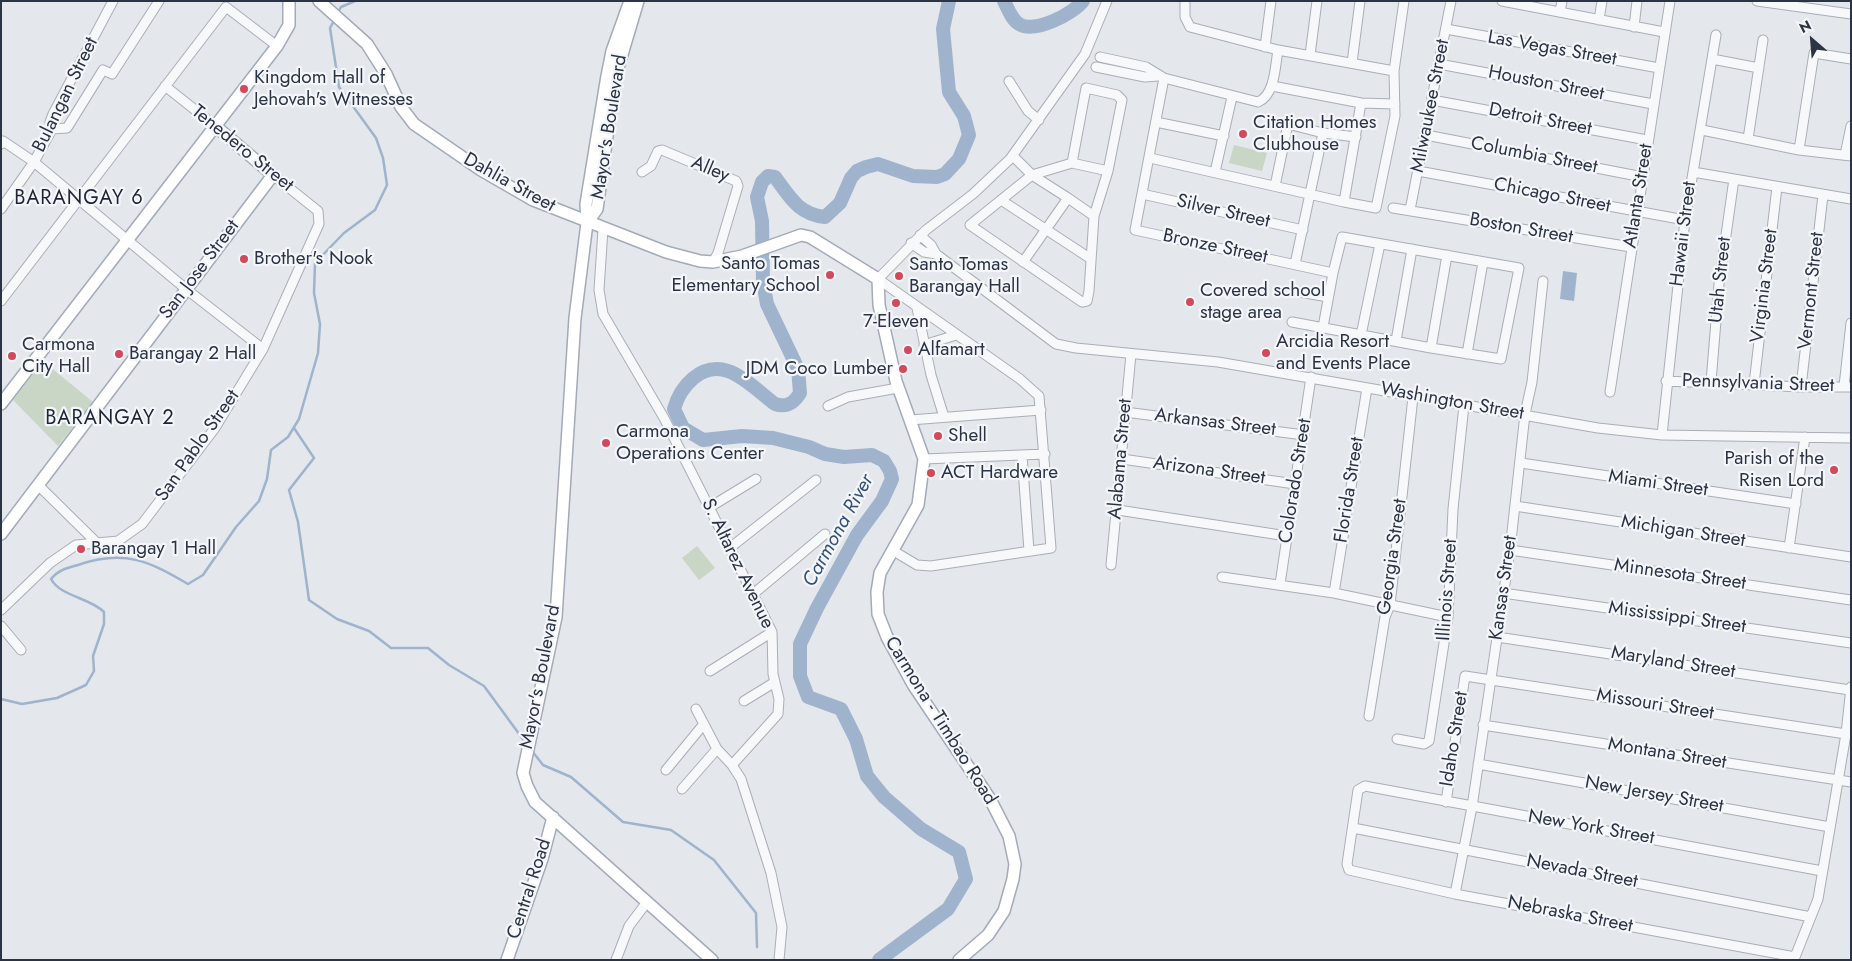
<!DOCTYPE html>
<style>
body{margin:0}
#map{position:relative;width:1852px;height:961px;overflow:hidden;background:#e4e7ec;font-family:Jost,sans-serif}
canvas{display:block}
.frame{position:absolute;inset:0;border:2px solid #2b3445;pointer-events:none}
.north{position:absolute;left:1787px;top:15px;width:50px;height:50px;-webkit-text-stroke:4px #f4f6f9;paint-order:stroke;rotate:333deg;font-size:14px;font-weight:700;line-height:20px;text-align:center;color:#2b3445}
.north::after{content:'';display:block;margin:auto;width:18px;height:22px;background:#2b3445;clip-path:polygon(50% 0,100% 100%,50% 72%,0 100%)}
</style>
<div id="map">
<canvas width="1852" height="961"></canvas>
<div class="frame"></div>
<div class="north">N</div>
</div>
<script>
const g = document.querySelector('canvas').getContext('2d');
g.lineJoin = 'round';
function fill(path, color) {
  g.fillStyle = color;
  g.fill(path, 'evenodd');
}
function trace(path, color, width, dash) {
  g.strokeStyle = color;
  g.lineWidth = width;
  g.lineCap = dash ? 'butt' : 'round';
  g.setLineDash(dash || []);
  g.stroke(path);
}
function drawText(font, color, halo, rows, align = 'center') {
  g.font = font + ' Jost,sans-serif';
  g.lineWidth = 4.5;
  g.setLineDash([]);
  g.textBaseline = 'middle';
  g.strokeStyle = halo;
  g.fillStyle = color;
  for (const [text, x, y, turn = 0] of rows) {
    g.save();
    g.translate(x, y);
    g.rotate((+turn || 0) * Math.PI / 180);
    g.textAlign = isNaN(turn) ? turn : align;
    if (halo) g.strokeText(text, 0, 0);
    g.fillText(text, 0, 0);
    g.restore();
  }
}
fill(new Path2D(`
 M 1234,145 L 1267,153 L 1262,171 L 1229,163 Z
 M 43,361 L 93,402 L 58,446 L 13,400 Z
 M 697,546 L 715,568 L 699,580 L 682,558 Z`), '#c9d6c5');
fill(new Path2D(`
 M 1563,271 L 1577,273 L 1574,301 L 1560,299 Z`), '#9fb4cc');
trace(new Path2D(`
 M 337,14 L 341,7 L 355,1
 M 294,428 L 314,458 L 289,490 L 298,522 L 309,600 L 337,619 L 369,631 L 391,648 L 428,648 L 449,665 L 484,686 L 525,742
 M 1,699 L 22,704 L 57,698 L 86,685 L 94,671 L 93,656 L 104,624 L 104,612 C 89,597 61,597 51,579 C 58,570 67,568 78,565 C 124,549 149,561 188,584 L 203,575 L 236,527 L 259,501 L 267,479 L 271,450 L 288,437 L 299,419 L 318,353 L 320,324 L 314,293 L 315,263 L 344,233 L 375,210 L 387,185 L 383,158 L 376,138 L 339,87 L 330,28 L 335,19
 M 532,751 L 543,765 L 571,777 L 623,822 L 671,830 L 714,860 L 756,913 L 757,947`), '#9fb4cc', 2.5);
trace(new Path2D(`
 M 1004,1 C 1008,9 1012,20 1019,24 C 1034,34 1073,14 1083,1
 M 879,960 L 948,909 L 966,879 L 959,852 L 921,829 L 884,797 L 867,776 L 856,739 L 841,709 L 808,697 L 800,676 L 800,644 L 817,608 L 857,535 L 882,501 L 892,479 L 890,471 L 884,461 L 872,455 L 844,457 L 825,454 L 809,447 L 773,438 L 742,436 L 703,440 L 683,428 L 674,409 C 680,387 701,362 728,371 C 742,375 763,395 775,404 C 787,408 794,403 800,393 L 798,369 L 767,304 L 763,282 L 762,221 L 757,197 L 762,182 L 768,176 L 775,177 C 790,197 798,214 825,217 L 840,203 L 851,178 L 857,171 L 866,167 L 878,164 L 913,176 L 937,177 L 945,174 L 959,159 L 969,135 L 964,116 L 949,92 L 943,29 L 949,1`), '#9fb4cc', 14);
const minor = new Path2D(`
 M 1185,1 L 1185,17 L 1190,27 L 1278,50 L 1394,71
 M 1502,1 L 1664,32
 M 1757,1 L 1851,14
 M 1560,12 L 1562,1
 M 1599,20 L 1602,1
 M 1634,27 L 1637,1
 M 1446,29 L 1659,68
 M 1265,47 L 1271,1
 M 1310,55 L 1317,1
 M 1100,57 L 1146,67 L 1164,78 L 1258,102 C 1275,95 1275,67 1278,50
 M 1712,59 L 1759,68
 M 1352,63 L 1360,1
 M 1439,64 L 1653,104
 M 1096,67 L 1145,77 L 1158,76
 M 1164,78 L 1135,230 L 1333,273
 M 1009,81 L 1028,111 L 1039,120
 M 165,86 L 214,125
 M 1272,86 L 1361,103 L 1395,104
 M 1432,100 L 1647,140
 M 1156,122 L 1224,136
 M 52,129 L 67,128 L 103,70 L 112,74 L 159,1
 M 1702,130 L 1799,150 L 1851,156
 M 1426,135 L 1643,177
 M 1748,139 L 1763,40
 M 1,144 L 3,141 L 34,162 L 186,289 L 263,349
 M 1799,150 L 1814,53 L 1851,59
 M 1845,155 L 1851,126
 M 1013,156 L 1032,175 L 970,225 L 1082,302 L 1087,301 L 1089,291 L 1094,216 L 1108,171 L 1122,100 L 1117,95 L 1086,88 L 1072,163
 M 1150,158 L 1344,202 L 1376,208 L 1395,116 L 1394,71 L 1404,1
 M 1418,171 L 1685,220
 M 642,172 L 651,166 L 658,151 L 662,150 L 736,181 L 738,186 L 718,253 L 713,262
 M 1215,172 L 1232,97
 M 1693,172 L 1851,199
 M 1032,175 L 1072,163 L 1108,171
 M 1275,186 L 1288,124 L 1323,133 L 1356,137
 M 1142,194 L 1303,230
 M 1068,198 L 1094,216
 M 1001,200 L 1091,259
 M 1344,202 L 1361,103
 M 1393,208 L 1631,247
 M 1,209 L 34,162 L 52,129 L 50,122 L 53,114 L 113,1
 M 1410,210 L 1451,1
 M 603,229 L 599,290 L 603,314 L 664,418 L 772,632 L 773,674 L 779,699 L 778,714 L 732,765 L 741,779 L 771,873 L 782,927 L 779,960
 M 920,235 L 931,245 L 936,254
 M 911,243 L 924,252 L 936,254 L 1056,344 L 1076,348 L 1218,362 L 1598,428 L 1662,435 L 1851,438
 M 1023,262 L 1068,198 L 1032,175
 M 1295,264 L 1323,133
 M 1294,291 L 1328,297
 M 1,301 L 226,7 L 277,46
 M 917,308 L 931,375 L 944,417
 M 1292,322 L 1431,348 L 1501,359 L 1519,268 L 1342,237 L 1333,273 L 1323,327
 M 1361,335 L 1380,244
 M 1396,341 L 1412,249
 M 924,345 L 956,335
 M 1431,348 L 1447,255
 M 1467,354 L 1483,262
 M 1666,381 L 1801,387 L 1851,387
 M 1711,382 L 1719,284 L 1734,179
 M 1754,384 L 1777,187
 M 1844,386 L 1851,323
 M 1801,387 L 1823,195
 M 1610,392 L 1670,1
 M 828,406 L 848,397 L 898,388
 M 1125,412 L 1304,435
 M 910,420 L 1041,410
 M 1662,435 L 1685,220 L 1716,35
 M 1022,455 L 1029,551
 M 924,459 L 1045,454
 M 1122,459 L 1295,484
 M 1521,463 L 1796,504
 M 38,485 L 97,543
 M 1515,506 L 1851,557
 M 710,507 L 756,479
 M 1118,510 L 1287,536
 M 731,547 L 816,480
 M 1789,548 L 1805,437
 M 892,550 L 917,565 L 931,566 L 1051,548 L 1039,396 L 1020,379 L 878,279 L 926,230 L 973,194 L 1010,159 L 1085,54 L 1107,1
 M 1510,550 L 1851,600
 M 1111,565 L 1131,354
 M 1222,577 L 1334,593 L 1448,617
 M 1280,584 L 1311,377
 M 1334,593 L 1367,388
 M 1503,593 L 1851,643
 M 752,595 L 825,534
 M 1,610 L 50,563 L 76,545 L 118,541 L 142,524 L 215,428 L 263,349 L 319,224 L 318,211 L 273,175
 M 1,626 L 21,650
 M 1497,637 L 1850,690
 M 710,671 L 772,632
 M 744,701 L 775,682
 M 696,709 L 717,749 L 732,765
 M 1369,716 L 1385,617 L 1390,605 L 1413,397
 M 1483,725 L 1851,782
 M 1397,739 L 1424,744 L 1429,741 L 1448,617 L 1453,509 L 1464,405
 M 1478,764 L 1830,827
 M 666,770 L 703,725
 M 682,789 L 717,749
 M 1446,802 L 1465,676 L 1846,734
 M 1353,828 L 1811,917
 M 1822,871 L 1365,786 L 1358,790 L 1347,864 L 1349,870 L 1455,894 L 1795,957 L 1818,899 L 1846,734 L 1851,687
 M 1455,894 L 1472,807 L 1510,550 L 1525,414 L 1532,382 L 1543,281
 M 616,960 L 629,926 L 647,902`);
const major = new Path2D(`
 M 319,1 L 367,44 L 386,74 L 401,107 L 414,124 L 481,170 L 533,200 L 666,252 L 700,261 L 713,262 L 742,256 L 801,235 L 810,237 L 878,279 L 879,305 L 896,381 L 924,459 L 918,505 L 880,573 L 877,592 L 878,614 L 887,637 L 914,686 L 990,799 L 1009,836 L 1015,864 L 1013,879 L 1004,911 L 988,935 L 959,960
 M 630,1 L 612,51 L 607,76 L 586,204 L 587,223 L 575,318 L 556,617 L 523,773 L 527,786 L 535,802 L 712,960
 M 587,223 L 597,209 L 615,78 L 638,1
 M 1,404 L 277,46 L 289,25 L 289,1
 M 1,534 L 273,175 L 214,125
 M 507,960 L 542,859 L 553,817`);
trace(minor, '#a9aeb7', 11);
trace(major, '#a3abb8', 14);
trace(minor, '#f7f8fa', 9);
trace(major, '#fff', 11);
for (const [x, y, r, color] of [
 [244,89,5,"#d1495b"],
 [1243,134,5,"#d1495b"],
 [244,259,5,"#d1495b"],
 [830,275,5,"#d1495b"],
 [899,276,5,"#d1495b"],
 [1190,302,5,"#d1495b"],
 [896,303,5,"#d1495b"],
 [908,350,5,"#d1495b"],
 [1266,353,5,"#d1495b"],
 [119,354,5,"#d1495b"],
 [12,356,5,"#d1495b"],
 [903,369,5,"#d1495b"],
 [938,436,5,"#d1495b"],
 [606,443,5,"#d1495b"],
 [1834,470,5,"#d1495b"],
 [931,473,5,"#d1495b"],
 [81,549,5,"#d1495b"]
]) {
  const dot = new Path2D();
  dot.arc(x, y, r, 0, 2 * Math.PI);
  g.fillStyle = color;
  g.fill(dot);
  trace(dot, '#f4f6f9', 2);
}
drawText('19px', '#2b3445', '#f4f6f9', [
 ["Las Vegas Street",1552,49,10],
 ["Houston Street",1546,84,11],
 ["Bulangan Street",66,95,-64],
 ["Milwaukee Street",1431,106,-79],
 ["Detroit Street",1540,120,11],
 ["Mayor's Boulevard",610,127,-81],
 ["Tenedero Street",242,149,39],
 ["Columbia Street",1534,156,11],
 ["Alley",710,170,23],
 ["Dahlia Street",509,183,29],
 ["Chicago Street",1552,196,11],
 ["Atlanta Street",1639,196,-81],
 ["Silver Street",1223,212,13],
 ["Boston Street",1521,229,10],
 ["Hawaii Street",1684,234,-83],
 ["Bronze Street",1215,247,12],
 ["San Jose Street",200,270,-53],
 ["Utah Street",1721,280,-84],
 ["Virginia Street",1765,286,-83],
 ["Vermont Street",1812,291,-84],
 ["Pennsylvania Street",1758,384,2],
 ["Washington Street",1452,402,10],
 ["Arkansas Street",1215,423,7],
 ["San Pablo Street",198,446,-55],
 ["Alabama Street",1121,459,-85],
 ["Arizona Street",1209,471,8],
 ["Colorado Street",1296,481,-81],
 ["Miami Street",1658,484,8],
 ["Florida Street",1350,490,-81],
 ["Michigan Street",1683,532,9],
 ["Georgia Street",1393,557,-82],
 ["S. Altarez Avenue",737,564,64],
 ["Minnesota Street",1680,575,8],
 ["Kansas Street",1504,588,-82],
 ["Illinois Street",1448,590,-86],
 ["Mississippi Street",1677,618,8],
 ["Maryland Street",1673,663,9],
 ["Mayor's Boulevard",541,677,-79],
 ["Missouri Street",1655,705,9],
 ["Carmona - Timbao Road",940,721,58],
 ["Idaho Street",1455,739,-81],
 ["Montana Street",1667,754,9],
 ["New Jersey Street",1654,795,10],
 ["New York Street",1591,828,10],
 ["Nevada Street",1582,872,11],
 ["Central Road",530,889,-72],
 ["Nebraska Street",1570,915,11]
]);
drawText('19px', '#2b3445', '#f4f6f9', [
 ["Kingdom Hall of",254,78],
 ["Jehovah's Witnesses",254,100],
 ["Citation Homes",1253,123],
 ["Clubhouse",1253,145],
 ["Brother's Nook",254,259],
 ["Santo Tomas",820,264,"right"],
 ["Elementary School",820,286,"right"],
 ["Santo Tomas",909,265],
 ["Barangay Hall",909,287],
 ["Covered school",1200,291],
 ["stage area",1200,313],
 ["7-Eleven",896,322,"center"],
 ["Arcidia Resort",1276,342],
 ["and Events Place",1276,364],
 ["Carmona",22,345],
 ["City Hall",22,367],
 ["Alfamart",918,350],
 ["Barangay 2 Hall",129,354],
 ["JDM Coco Lumber",893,369,"right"],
 ["Carmona",616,432],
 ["Operations Center",616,454],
 ["Shell",948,436],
 ["Parish of the",1824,459,"right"],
 ["Risen Lord",1824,481,"right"],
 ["ACT Hardware",941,473],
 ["Barangay 1 Hall",91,549]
], 'left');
g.letterSpacing = '1px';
drawText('20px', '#1d2536', '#f4f6f9', [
 ["BARANGAY 6",79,199],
 ["BARANGAY 2",110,419]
]);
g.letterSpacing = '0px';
drawText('italic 20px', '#34527a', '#f4f6f9', [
 ["Carmona River",839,531,-61]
]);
</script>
